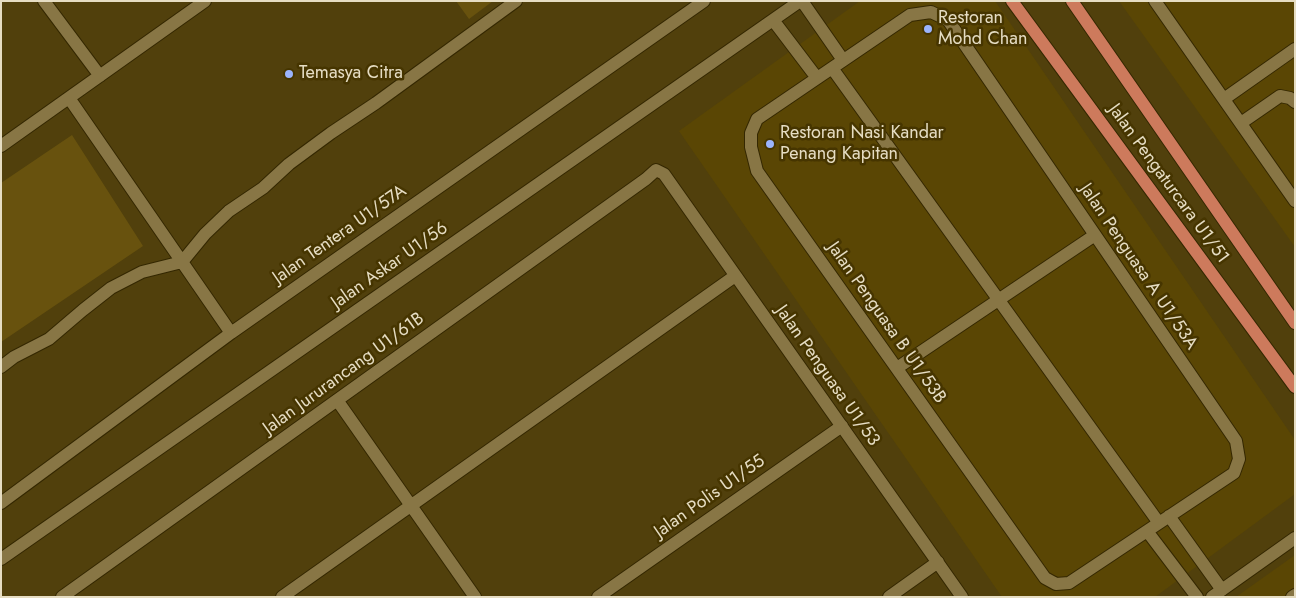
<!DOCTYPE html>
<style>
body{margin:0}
#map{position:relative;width:1296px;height:598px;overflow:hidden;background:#51400c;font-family:Jost,sans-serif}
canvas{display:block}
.frame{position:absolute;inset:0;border:2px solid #e6ddc3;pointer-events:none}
</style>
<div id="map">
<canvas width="1296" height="598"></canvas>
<div class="frame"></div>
</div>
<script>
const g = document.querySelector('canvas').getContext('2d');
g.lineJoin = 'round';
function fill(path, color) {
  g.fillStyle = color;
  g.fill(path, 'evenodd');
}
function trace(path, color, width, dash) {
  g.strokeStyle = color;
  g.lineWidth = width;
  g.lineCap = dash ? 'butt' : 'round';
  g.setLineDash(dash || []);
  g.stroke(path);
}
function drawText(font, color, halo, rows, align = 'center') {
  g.font = font + ' Jost,sans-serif';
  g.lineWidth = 5;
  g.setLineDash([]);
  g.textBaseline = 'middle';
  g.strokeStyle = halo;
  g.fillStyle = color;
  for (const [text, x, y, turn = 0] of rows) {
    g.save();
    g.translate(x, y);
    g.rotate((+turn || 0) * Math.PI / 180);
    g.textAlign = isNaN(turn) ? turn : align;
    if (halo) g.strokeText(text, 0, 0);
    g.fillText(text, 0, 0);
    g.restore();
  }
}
fill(new Path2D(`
 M 860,1 L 995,1 L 1295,440 L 1295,494 L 1155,597 L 1002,597 L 679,131 Z
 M 1119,1 L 1295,1 L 1295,247 Z
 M 1295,555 L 1295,597 L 1236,597 Z`), '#5a4604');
fill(new Path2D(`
 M 456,1 L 493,1 L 469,19 Z
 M 72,135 L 143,246 L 1,342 L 1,183 Z`), '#68520e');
const minor = new Path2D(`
 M 44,1 L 100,76
 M 802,1 L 843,60
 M 1155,1 L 1295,201
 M 931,12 L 948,20 L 1236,441 L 1239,459 L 1234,473 L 1069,583 L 1056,584 L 1045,578 L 757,171 L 751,147 L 751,133 L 757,119 L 910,15 Z
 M 773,20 L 817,78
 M 832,68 L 1159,523
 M 69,98 L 231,333
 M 1224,99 L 1295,49
 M 1241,123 L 1280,96 L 1290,98 L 1295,102
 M 1,146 L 205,1
 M 1,367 L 14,357 L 49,339 L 83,310 L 111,288 L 142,272 L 182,262 L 205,234 L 229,211 L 263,188 L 289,164 L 331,133 L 376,103 L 516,1
 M 897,368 L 1095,235
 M 337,400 L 475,597
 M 1,503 L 231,333 L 704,1
 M 1169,516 L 1222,590
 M 1147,531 L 1197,597
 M 1,559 L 800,1
 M 62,597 L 646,179 L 656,170 L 664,174 L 962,597
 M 282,597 L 735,276
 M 598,597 L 842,426
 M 889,597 L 938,562
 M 1212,597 L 1295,538
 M 1292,597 L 1295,595`);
const major = new Path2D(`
 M 1012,1 L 1295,387
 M 1072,1 L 1295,323`);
trace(minor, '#342701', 14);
trace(major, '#342701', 14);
trace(minor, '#887645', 12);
trace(major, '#cd7a5c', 12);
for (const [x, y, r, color] of [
 [928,29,5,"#9bb4fd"],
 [289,74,5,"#9bb4fd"],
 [770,144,5,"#9bb4fd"]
]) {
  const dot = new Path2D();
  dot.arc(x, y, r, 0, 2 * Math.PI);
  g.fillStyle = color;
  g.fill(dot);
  trace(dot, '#463500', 2);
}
drawText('18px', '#e6ddc3', '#463500', [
 ["Restoran",938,19],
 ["Mohd Chan",938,40],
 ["Temasya Citra",299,74],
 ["Restoran Nasi Kandar",780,134],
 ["Penang Kapitan",780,155]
], 'left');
drawText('18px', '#e6ddc3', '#463500', [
 ["Jalan Pengaturcara U1/51",1168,184,54],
 ["Jalan Tentera U1/57A",340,235,-35],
 ["Jalan Askar U1/56",390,266,-35],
 ["Jalan Penguasa A U1/53A",1138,267,56],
 ["Jalan Penguasa B U1/53B",886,323,55],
 ["Jalan Jururancang U1/61B",344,374,-36],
 ["Jalan Penguasa U1/53",827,376,55],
 ["Jalan Polis U1/55",710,497,-35]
]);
</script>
